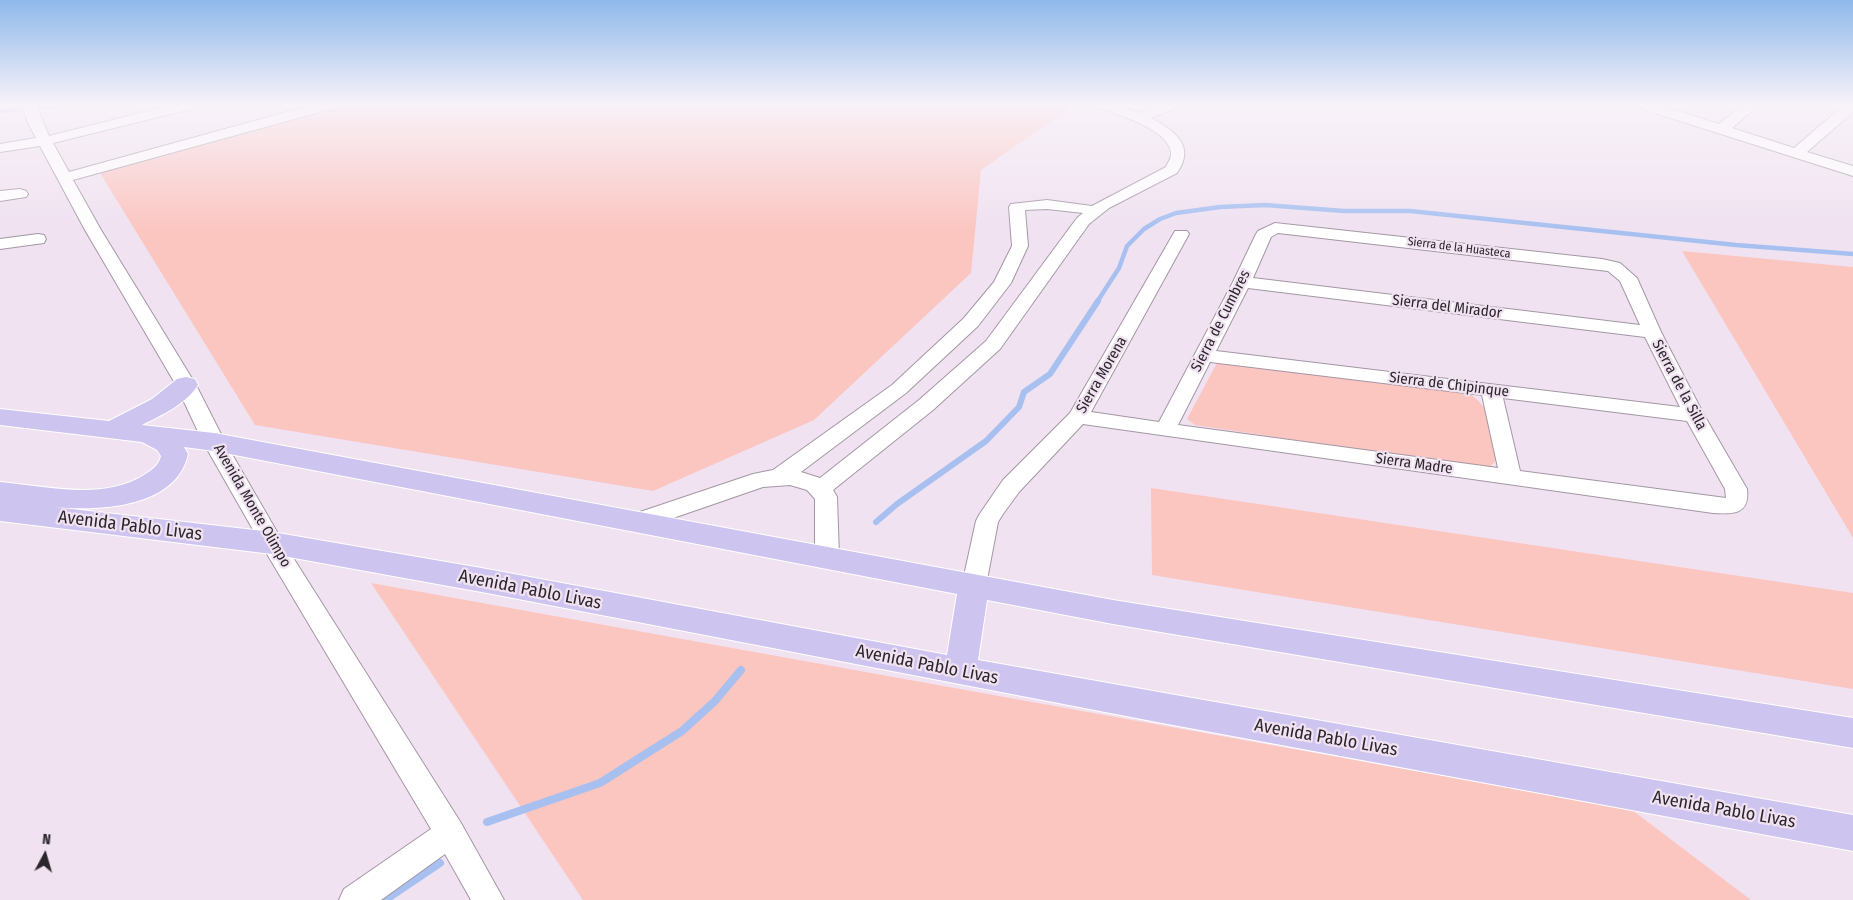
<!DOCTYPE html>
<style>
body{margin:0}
#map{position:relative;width:1853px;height:900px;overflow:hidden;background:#f0e2f1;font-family:"Fira Sans Condensed",sans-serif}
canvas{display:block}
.north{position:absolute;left:20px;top:830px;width:50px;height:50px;-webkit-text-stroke:4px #f0e2f1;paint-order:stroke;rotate:6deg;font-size:14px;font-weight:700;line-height:20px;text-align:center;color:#2b262c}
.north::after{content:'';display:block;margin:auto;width:18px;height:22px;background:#2b262c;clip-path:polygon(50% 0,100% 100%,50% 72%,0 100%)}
</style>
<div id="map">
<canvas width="1853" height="900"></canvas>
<div class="north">N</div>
</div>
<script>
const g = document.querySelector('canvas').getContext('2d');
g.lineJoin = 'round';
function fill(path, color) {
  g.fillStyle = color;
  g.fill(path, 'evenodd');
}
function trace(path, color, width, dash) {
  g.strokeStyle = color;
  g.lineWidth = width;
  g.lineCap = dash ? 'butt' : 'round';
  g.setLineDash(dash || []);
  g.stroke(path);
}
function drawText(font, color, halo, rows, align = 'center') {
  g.font = font + ' "Fira Sans Condensed",sans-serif';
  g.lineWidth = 4.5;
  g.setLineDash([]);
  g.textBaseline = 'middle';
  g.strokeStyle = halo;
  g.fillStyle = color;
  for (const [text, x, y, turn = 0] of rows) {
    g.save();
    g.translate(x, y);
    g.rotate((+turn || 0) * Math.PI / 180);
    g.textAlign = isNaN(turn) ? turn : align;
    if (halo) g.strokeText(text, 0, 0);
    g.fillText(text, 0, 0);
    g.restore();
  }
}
fill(new Path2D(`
 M 348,105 L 1075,105 L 981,170 L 971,273 L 814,420 L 653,491 L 255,425 L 100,173 Z
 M 1682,251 L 1853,267 L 1853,538 Z
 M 1217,363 L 1465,391 C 1492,406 1493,430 1499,457 L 1488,469 L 1195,425 L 1187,419 Z
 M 1151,488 L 1853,593 L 1853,689 L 1152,575 Z
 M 371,583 L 1632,810 L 1751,900 L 583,900 Z`), '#fbc5c0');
trace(new Path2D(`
 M 0,111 L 64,105
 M 1097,302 L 1119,268 L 1127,246 L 1144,229 L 1160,219 L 1176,213 L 1220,207 L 1265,205 L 1344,211 L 1410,211 L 1736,245 L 1853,254`), '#a7c0f0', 4.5);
trace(new Path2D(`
 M 876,522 L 897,504 L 986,441 L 1019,407 L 1024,392 L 1050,374 L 1098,301`), '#a7c0f0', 6);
trace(new Path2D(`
 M 487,822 L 600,783 L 682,731 L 715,701 L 741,670
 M 385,900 L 440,863`), '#a7c0f0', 8);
const minor = new Path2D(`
 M 22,105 L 36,105 L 49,136 L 172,105 L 197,105 L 195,108 L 53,143 L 69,172 L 312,105 L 336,105 L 334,108 L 73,180 L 101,230 L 196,385 L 225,442 L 280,537 L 461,823 L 504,900 L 471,900 L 445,854 L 381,900 L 339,900 L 344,889 L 431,829 L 264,549 L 203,442 L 176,385 L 85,230 L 40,146 L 0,152 L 0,144 L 36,138 L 28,123 Z
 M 1098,105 L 1118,105 L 1139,113 L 1159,105 L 1178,105 L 1176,108 L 1151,118 C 1175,131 1196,146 1177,173 L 1109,208 L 1089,224 L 1000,349 L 933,410 L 833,490 L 837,497 L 839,557 L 835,563 L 827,566 L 819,563 L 815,557 L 815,499 L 807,490 L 790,485 L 763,487 L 647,527 L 639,529 L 631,527 L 628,521 L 631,515 L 753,474 L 773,470 L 892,385 L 964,318 L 994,282 L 1012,246 L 1009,207 L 1011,204 L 1047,200 L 1092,206 L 1166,167 C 1167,164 1170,160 1171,156 C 1174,131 1119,115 1100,108 ZM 1047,209 L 1083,213 L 1077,218 L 986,341 L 919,400 L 820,478 L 801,472 L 906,393 L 978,326 L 1011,283 L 1028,246 L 1025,210 Z
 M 1637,105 L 1659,105 L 1719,124 L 1743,105 L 1759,105 L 1732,128 L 1794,148 L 1844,105 L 1853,105 L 1853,112 L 1807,152 L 1853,166 L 1853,176 L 1639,108 Z
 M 20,189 L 26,191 L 28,194 L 26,197 L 0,201 L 0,191 Z
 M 1275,223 L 1602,259 L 1620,263 L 1637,278 L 1661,332 L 1704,415 L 1747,489 C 1750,515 1733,514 1713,513 L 1083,424 L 1019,492 L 1003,514 L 998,522 L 986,585 L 983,592 L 974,594 L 965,592 L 962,585 L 976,521 L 979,515 L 1003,480 L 1070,413 L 1175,231 L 1187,231 L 1189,234 L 1091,412 L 1159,422 L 1233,282 L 1256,234 L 1258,231 ZM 1278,233 L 1608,271 L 1620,281 L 1640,325 L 1253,278 L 1271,237 ZM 1248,288 L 1645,337 L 1680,407 L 1216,351 ZM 1210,362 L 1482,395 L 1498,468 L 1178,425 ZM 1503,398 L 1687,421 L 1725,489 L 1726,498 L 1520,471 Z
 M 38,234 L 44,235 L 46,239 L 44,243 L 0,249 L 0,239 Z`);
const major = new Path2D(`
 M 186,377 L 195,379 L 198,385 C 186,404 162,415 142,425 L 214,433 L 1113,600 L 1853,718 L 1853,748 L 1113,624 L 987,600 L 978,660 L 1853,815 L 1853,851 L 1157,722 L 487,593 L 272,554 L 0,521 L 0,482 C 46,486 102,501 144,475 C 152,470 159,465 161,456 L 157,450 L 142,442 L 0,425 L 0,409 L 109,421 L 152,399 L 177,379 ZM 184,447 L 214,451 L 957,594 L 947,655 L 487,569 L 272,532 L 54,507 C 97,511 176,509 188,454 Z`);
trace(minor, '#a497a5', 2);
trace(major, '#fff', 2);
fill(minor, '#fff');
fill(major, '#cec4f0');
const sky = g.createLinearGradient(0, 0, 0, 231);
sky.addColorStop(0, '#8eb9eb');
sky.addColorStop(0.45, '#f8f2f9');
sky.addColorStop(1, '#f8f2f900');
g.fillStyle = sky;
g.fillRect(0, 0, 1853, 231);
drawText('12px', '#2b262c', '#f0e2f1', [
 ["Sierra de la Huasteca",1459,248,7]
]);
drawText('15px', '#2b262c', '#f0e2f1', [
 ["Sierra del Mirador",1447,307,7],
 ["Sierra de Cumbres",1221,321,-63],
 ["Sierra Morena",1102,375,-60],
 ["Sierra de Chipinque",1449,385,7],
 ["Sierra de la Silla",1679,385,62],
 ["Sierra Madre",1414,464,8],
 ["Avenida Monte Olimpo",252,506,60]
]);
drawText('18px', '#2b262c', '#f0e2f1', [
 ["Avenida Pablo Livas",130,526,7],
 ["Avenida Pablo Livas",530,590,11],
 ["Avenida Pablo Livas",927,665,11],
 ["Avenida Pablo Livas",1326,738,10],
 ["Avenida Pablo Livas",1724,810,10]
]);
</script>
